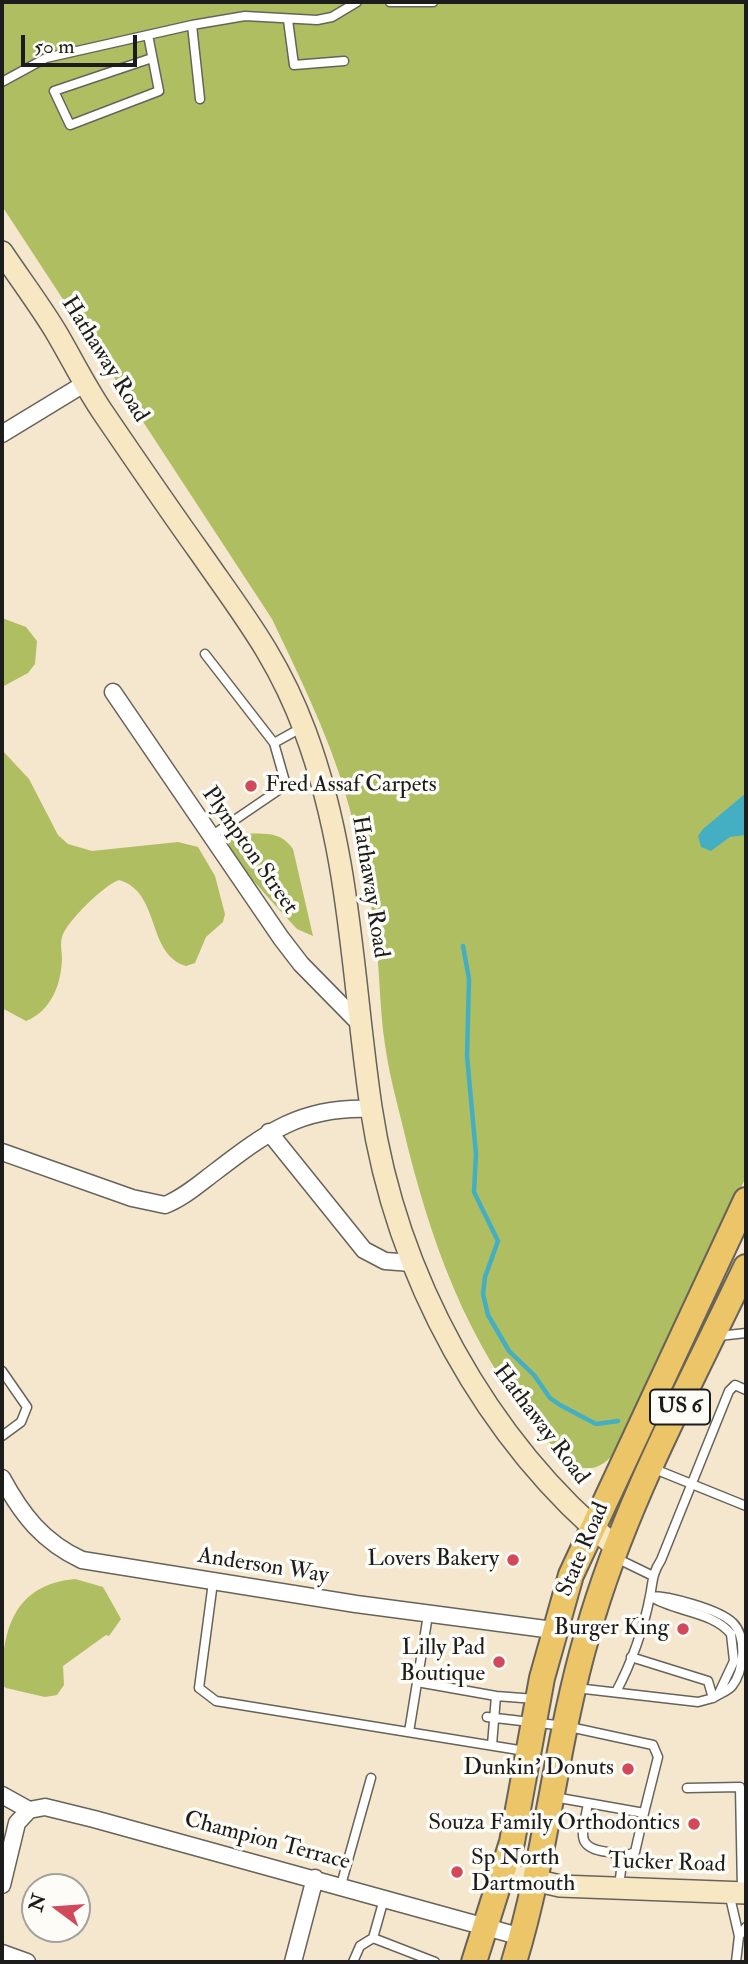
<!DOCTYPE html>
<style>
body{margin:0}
#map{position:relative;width:748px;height:1964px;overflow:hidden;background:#f4e7cd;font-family:"IM FELL Double Pica",serif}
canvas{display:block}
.frame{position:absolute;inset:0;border:4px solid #1c1c1c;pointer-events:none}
.north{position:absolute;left:21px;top:1873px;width:70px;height:70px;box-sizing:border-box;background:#fdfcf7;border:2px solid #a3a29f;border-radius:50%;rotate:286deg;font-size:19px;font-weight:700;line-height:28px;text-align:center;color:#1c1c1c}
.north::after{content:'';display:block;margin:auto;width:24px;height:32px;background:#d1495b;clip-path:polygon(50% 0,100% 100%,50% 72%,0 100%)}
.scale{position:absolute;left:21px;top:35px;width:116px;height:32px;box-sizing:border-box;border:4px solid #1c1c1c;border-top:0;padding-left:9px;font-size:21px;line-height:24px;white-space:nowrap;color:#1c1c1c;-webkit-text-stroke:5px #fdfcf7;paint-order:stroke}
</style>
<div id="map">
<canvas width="748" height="1964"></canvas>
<div class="frame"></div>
<div class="north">N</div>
<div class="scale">50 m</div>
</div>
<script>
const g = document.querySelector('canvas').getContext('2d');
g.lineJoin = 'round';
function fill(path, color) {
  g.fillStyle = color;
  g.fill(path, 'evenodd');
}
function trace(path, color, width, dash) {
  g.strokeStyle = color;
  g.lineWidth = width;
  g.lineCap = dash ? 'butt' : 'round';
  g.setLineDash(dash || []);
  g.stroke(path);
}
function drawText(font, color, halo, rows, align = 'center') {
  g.font = font + ' "IM FELL Double Pica",serif';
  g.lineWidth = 7;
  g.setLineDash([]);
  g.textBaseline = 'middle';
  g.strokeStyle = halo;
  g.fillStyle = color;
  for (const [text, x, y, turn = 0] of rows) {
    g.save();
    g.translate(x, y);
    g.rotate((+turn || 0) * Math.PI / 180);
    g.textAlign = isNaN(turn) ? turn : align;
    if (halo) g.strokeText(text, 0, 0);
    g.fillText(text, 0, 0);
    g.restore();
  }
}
fill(new Path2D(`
 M 2,2 L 746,2 L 746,1177 L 618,1448 C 597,1478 576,1472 554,1448 C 475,1359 437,1262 408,1148 C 400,1113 390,1080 385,1045 C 379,1005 380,964 374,924 C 369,885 359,848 350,810 C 333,744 301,680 272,619 L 2,206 Z
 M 2,618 L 26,627 L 37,641 L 35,664 L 28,673 L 2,687 Z
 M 2,750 L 29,779 L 58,835 L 68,844 L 92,851 L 178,842 L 198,847 L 215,876 L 225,914 L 223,922 L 206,937 L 195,963 L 186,966 C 146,954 161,892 119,880 C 104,885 66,922 62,937 C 60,944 62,952 62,959 C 61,985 51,1011 26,1021 L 2,1008 Z
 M 240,833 C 262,835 279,829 293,849 L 313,936 L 297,929 L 274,904 L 233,858 L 228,842 L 231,836 Z
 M 75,1579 L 103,1587 L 121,1619 L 109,1636 L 106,1635 L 63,1666 L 64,1685 L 57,1695 L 45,1697 L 6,1688 L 2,1685 C 2,1630 13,1585 75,1579 Z`), '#aebe61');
fill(new Path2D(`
 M 746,793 L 746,835 L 730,837 L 711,851 L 701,847 L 698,836 L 703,829 Z`), '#44afc2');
trace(new Path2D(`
 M 463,946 L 469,979 L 467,1056 L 476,1154 L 474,1192 L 498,1241 L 485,1277 L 483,1294 L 488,1315 L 509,1351 L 534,1375 L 550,1398 L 560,1405 L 596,1424 L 618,1421`), '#44afc2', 4.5);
const lane = new Path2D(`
 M 390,2 L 433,2
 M 288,20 L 294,65 L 344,61
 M 192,25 L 200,99
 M 148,35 L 159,91 L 70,125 L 54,91 L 152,58
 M 2,82 L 46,58 L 192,25 L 245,16 L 317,20 L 332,17 L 357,2
 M 205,654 L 274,743
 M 211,836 L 286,785 L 274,743 L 301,728
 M 719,1336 L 746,1333
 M 2,1371 L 27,1407 L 21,1422 L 2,1436
 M 652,1468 L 746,1506
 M 616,1558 L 651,1575
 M 213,1582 L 199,1688 L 216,1701 L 525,1751
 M 650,1596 C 669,1596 719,1609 733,1623 C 747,1637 744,1671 732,1686 C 728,1691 719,1694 713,1698
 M 650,1596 C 673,1612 713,1611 731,1634 L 734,1661 L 719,1693
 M 417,1682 L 496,1696 L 535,1699
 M 576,1688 L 698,1702 L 713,1698 L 708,1681 L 631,1657
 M 616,1692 C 631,1664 644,1628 650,1596 C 653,1581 652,1574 661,1560 L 729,1391 L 735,1385 L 746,1390
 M 487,1717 L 565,1726 L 653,1745 L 658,1757 L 644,1813
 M 409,1732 L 428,1615
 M 492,1745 L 496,1696
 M 687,1788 L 740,1787 L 742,1890
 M 554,1797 L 644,1813 L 635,1852 C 627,1857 617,1854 608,1852 C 572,1848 584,1830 588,1803
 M 341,1885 L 371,1778
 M 619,1886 L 623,1855
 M 729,1893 L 739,1936 L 746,1927
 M 384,1899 L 373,1938 L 435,1962
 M 353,1962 L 360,1946 L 373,1938
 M 736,1962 L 739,1936`);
const street = new Path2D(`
 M 2,434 L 84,384
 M 113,692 L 281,938 L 301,964 L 361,1025
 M 269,1132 L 364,1250 L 385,1261 L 412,1263
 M 2,1152 L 132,1198 L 165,1205 C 183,1198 199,1184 215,1172 C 267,1132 302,1106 371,1109
 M 2,1478 C 22,1515 43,1542 82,1560 L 356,1604 L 553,1630
 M 2,1795 L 29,1810 L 45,1807 L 94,1819 L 522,1937
 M 2,1885 L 17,1823 L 29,1810
 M 2,1953 L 27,1962
 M 293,1962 L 315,1878`);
const secondary = new Path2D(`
 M 2,252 C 20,279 39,304 56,332 C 72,359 86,388 104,414 C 136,461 168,508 201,554 C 244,616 278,658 305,731 C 351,854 352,978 371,1107 C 396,1275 485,1440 617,1548
 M 503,1873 L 560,1886 L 746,1893`);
const primary = new Path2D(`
 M 474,1962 L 512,1842 L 542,1678 L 571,1575 L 746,1200
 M 514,1962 C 547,1854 556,1740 588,1632 C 624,1505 690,1385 746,1267`);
trace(lane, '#68635a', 11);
trace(street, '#68635a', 19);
trace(secondary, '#68635a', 24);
trace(primary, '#68635a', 28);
trace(lane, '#fff', 8);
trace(street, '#fff', 16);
trace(secondary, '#f7e8c3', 21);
trace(primary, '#ecc569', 24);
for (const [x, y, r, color] of [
 [251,786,7,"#d1495b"],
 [513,1560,7,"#d1495b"],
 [683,1629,7,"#d1495b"],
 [499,1662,7,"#d1495b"],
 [628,1769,7,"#d1495b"],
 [694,1824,7,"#d1495b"],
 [457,1872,7,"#d1495b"]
]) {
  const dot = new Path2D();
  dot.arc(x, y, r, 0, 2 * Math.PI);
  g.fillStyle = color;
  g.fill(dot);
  trace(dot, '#fdfcf7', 2.5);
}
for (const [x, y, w] of [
 [680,1407,60]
]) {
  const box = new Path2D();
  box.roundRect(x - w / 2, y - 17.5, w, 35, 5);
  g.fillStyle = '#fdfcf7';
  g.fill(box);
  trace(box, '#1c1c1c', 2);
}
drawText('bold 21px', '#1c1c1c', null, [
 ["US 6",680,1407]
]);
drawText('23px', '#1c1c1c', '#fdfcf7', [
 ["Hathaway Road",104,360,58],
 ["Plympton Street",249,851,55],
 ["Hathaway Road",369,887,81],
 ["Hathaway Road",540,1425,53],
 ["State Road",584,1550,-67],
 ["Anderson Way",263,1567,9],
 ["Champion Terrace",267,1842,15],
 ["Tucker Road",667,1864,2]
]);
drawText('23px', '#1c1c1c', '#fdfcf7', [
 ["Fred Assaf Carpets",265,786,"left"],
 ["Lovers Bakery",499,1560],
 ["Burger King",669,1629],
 ["Lilly Pad",485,1649],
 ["Boutique",485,1675],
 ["Dunkin' Donuts",614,1769],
 ["Souza Family Orthodontics",680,1824],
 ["Sp North",471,1859,"left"],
 ["Dartmouth",471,1885,"left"]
], 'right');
</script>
